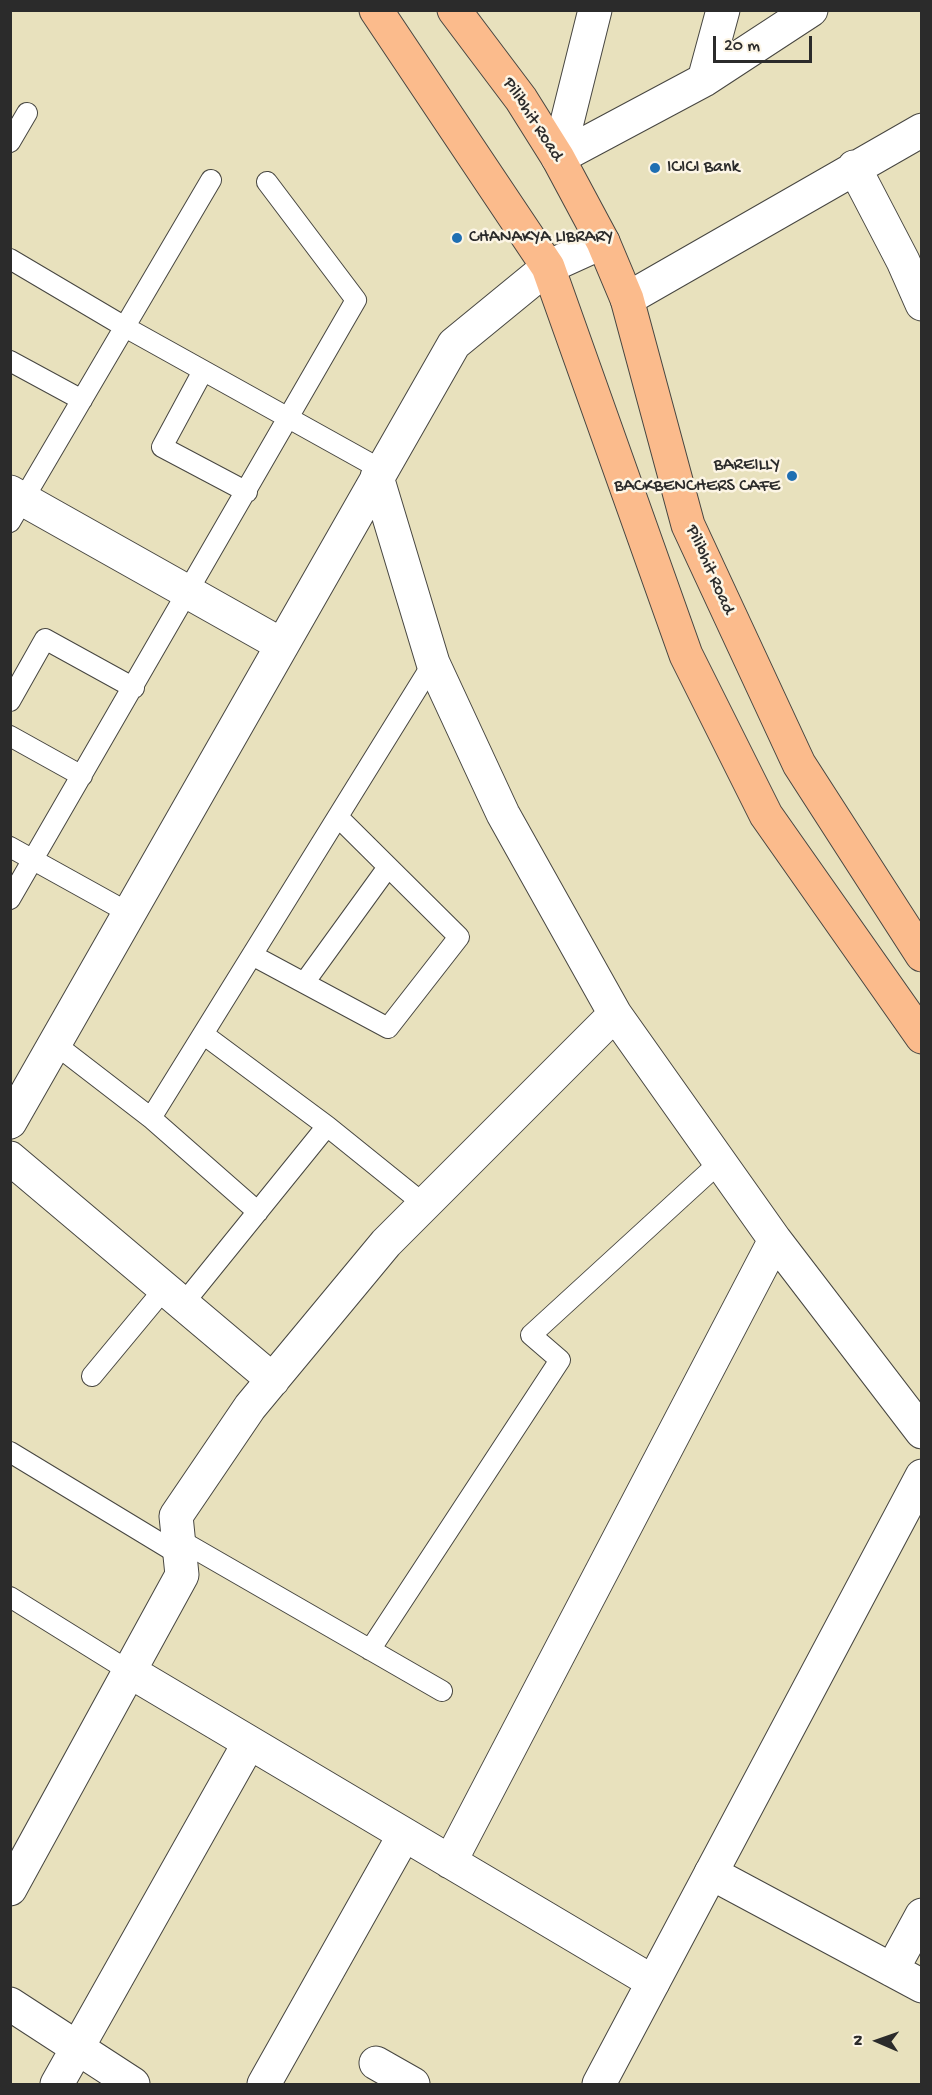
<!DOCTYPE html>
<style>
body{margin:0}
#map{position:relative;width:932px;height:2095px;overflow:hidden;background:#e8e1bd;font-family:"Gochi Hand",sans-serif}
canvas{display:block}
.frame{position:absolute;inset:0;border:12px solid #2b2b2b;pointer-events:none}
.north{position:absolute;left:848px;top:2011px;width:60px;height:60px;-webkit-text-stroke:4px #fcf5e5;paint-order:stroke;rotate:272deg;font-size:16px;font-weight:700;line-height:24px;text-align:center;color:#2b2b2b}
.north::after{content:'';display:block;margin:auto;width:21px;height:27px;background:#2b2b2b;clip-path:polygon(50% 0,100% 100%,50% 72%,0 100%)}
.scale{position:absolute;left:713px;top:36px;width:99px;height:27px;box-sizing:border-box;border:3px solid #2b2b2b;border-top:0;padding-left:8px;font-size:18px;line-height:21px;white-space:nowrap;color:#2b2b2b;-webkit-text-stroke:4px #fcf5e5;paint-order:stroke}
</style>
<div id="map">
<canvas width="932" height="2095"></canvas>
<div class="frame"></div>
<div class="north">N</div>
<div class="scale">20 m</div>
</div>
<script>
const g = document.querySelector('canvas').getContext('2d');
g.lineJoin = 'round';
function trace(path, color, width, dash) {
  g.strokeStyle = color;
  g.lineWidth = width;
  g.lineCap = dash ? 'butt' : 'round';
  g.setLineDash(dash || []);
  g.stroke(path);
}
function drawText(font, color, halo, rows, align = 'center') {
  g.font = font + ' "Gochi Hand",sans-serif';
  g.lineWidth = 5;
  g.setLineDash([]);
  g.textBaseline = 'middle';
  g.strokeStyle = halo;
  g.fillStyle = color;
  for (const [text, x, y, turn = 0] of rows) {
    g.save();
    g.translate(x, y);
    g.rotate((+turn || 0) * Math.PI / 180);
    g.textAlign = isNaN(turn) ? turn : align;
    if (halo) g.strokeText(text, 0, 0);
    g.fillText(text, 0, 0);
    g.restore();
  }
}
const service = new Path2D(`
 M 10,142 L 27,113
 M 10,259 L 125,327 L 382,470
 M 10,361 L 82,400
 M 203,371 L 162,447 L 247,492
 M 10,522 L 211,180
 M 10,701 L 45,639 L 134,688
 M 10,736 L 82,776
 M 10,847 L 129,913
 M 10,899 L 356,300 L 267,182
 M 252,955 L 388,1028 L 459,937 L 338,817
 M 304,983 L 388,867
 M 203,1034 L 327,1126 L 425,1205
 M 55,1044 L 151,1118 L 258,1212
 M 151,1118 L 433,663
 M 183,1304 L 327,1126
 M 92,1376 L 165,1288
 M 10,1452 L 180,1555
 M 178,1539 L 442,1691
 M 10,1597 L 129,1671
 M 370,1650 L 560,1360 L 531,1335 L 720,1162`);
const minor = new Path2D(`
 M 704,80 L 723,10
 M 558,158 L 704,80 L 811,10
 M 558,158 L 595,10
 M 854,167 L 903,261 L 922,304
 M 627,299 L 922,130
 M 377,477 L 433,663 L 503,814 L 615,1014 L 775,1240 L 922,1432
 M 10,492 L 282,645
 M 10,1122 L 454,344 L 548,267 L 603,242
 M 10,1158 L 273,1380
 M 129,1671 L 653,1982
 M 450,1862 L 775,1240
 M 711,1873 L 922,1986
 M 10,1889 L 182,1575 L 176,1516 L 250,1407 L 386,1243 L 615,1014
 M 892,1970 L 922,1915
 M 10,2004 L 133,2084
 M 376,2063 L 413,2084
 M 57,2084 L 249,1743
 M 264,2084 L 404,1835`);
const tertiary = new Path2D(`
 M 599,2084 L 922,1476`);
const trunk = new Path2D(`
 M 376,10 L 548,267 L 686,655 L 766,815 L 922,1037
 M 454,10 L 521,99 L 558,158 L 603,242 L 627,299 L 688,525 L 799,764 L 922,955`);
trace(service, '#474641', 22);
trace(minor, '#474641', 35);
trace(tertiary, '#474641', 35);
trace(trunk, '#474641', 35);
trace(service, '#fff', 20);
trace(minor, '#fff', 33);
trace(tertiary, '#fff', 33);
trace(trunk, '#fbbb8c', 33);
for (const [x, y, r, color] of [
 [655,168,6,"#1f6fb2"],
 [457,238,6,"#1f6fb2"],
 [792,476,6,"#1f6fb2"]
]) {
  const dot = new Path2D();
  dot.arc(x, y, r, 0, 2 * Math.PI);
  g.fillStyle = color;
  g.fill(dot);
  trace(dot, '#fcf5e5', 2);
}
drawText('18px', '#2b2b2b', '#fcf5e5', [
 ["Pilibhit Road",532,120,57],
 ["Pilibhit Road",709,570,66]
]);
drawText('18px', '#2b2b2b', '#fcf5e5', [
 ["ICICI Bank",667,168],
 ["CHANAKYA LIBRARY",469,238],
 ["BAREILLY",780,466,"right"],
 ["BACKBENCHERS CAFE",780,487,"right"]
], 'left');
</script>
